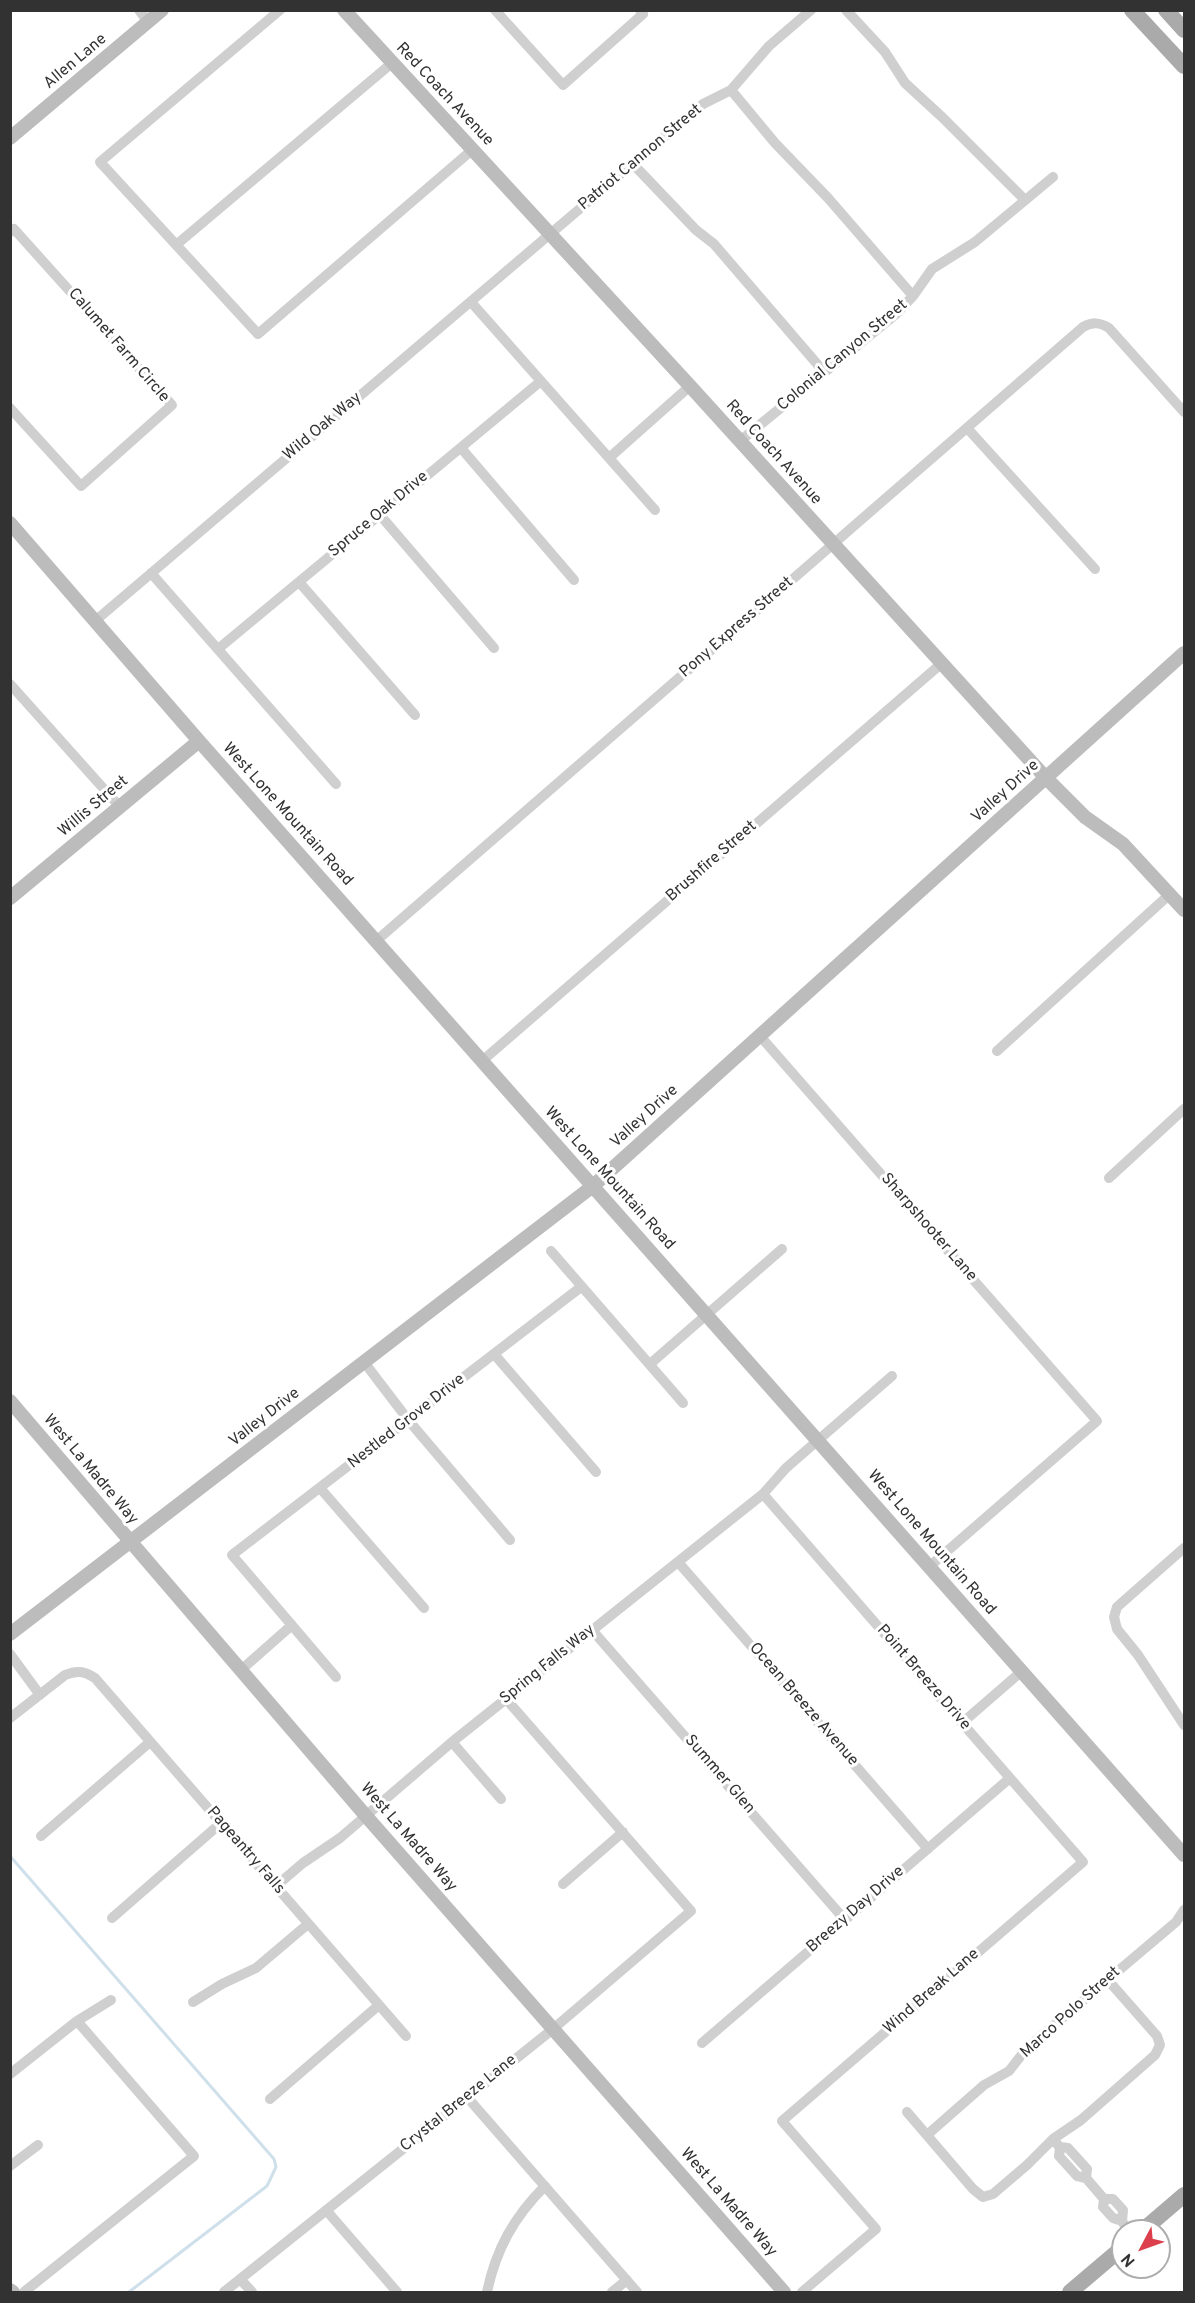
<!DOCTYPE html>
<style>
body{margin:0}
#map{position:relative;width:1195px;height:2303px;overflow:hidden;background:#fff;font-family:Overpass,sans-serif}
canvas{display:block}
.frame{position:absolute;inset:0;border:12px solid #323232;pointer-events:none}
.north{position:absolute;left:1111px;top:2219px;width:60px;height:60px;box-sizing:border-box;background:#fff;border:2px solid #adadad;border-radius:50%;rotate:229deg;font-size:16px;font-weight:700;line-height:24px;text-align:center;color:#323232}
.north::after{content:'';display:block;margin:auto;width:21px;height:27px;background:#dc404c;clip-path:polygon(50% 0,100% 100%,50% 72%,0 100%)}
</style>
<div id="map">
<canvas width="1195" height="2303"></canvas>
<div class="frame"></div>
<div class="north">N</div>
</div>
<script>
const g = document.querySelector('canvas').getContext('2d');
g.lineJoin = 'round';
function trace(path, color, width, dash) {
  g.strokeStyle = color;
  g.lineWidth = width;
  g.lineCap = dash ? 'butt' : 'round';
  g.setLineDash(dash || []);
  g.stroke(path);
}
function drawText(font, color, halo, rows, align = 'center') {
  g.font = font + ' Overpass,sans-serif';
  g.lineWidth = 6;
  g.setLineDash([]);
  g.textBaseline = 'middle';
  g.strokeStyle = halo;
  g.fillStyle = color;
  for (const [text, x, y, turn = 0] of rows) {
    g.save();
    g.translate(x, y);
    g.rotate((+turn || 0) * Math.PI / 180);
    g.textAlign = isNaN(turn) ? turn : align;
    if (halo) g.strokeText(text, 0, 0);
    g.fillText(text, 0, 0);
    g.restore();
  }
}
trace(new Path2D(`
 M 10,1856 L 274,2159 L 276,2167 L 267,2186 L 129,2292`), '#cfe0eb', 3);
trace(new Path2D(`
 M 139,10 L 148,22
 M 280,10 L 100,162 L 258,334 L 472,150
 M 495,10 L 563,85 L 643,14 L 640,10
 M 846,10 L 885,52 L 905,83 L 942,117 L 1025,200
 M 731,90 L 775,143 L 828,198 L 913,296
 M 633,164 L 696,230 L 714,244 L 824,372
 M 10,232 L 14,229 L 172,405 L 81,486 L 10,408
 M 176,245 L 392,63
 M 471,302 L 655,510
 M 967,428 L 1095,569
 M 740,441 L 896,314 L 913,296 L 932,269 L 975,242 L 1053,177
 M 461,448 L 574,580
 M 609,458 L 690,386
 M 380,515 L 494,648
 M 151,573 L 336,784
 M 299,582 L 415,715
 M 95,621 L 703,104 L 731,90 L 769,46 L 811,10
 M 218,649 L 541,381
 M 10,684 L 120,807
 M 376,941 L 1083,327 C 1093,322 1099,322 1109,328 L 1184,412
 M 760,1036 L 1097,1421 L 930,1566
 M 997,1051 L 1170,894
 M 482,1061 L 942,663
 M 1109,1178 L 1184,1109
 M 551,1251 L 683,1403
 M 494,1354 L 596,1472
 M 364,1362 L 409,1421 L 510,1540
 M 650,1364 L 782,1249
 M 320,1488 L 424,1608
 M 763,1494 L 1083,1862 L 782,2121 L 876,2229 L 802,2292
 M 1184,1548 L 1117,1607 L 1114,1617 L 1117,1629 L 1138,1655 L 1184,1725
 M 678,1562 L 928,1849
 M 592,1630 L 845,1920
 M 10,1654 L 40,1695
 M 241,1670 L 292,1625
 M 336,1677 L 232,1555 L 581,1287
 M 10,1718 L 65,1675 C 77,1670 84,1671 95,1678 L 406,2036
 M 962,1723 L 1022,1671
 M 452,1742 L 501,1799
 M 41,1836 L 150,1742
 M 563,1884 L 623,1832
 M 276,1886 L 303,1863 L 340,1838 L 452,1742 L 763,1494 L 786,1468 L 892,1376
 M 112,1918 L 221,1823
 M 193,2002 L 222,1984 L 256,1968 L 308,1924
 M 702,2043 L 1010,1778
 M 10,2074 L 77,2021 L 111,2000
 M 467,2097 L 637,2292
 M 270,2099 L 379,2005
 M 907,2112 L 973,2189 L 983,2197 L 993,2194 L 1027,2165 L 1053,2139 L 1081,2120 L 1155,2055 L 1160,2045 L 1157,2036 L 1107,1979
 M 927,2135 L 984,2085 L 1009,2071 L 1027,2048 L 1176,1922 L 1184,1910
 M 1056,2143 L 1060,2147 L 1068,2148 L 1087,2169 L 1086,2178
 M 1060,2147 L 1059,2156 L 1077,2176 L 1086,2178 L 1104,2199 L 1103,2207 L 1113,2218 L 1122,2221
 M 10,2166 L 38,2145
 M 1104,2199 L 1113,2199 L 1123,2210 L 1122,2221 L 1128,2231
 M 326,2210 L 397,2292
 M 240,2279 L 252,2292
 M 24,2292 L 194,2156 L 77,2021
 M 224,2292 L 553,2029 L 691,1911 L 506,1699
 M 487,2292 C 496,2249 514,2217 545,2186
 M 612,2292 L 627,2280`), '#cfcfcf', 10);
trace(new Path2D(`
 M 344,10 L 690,386 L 1046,778 L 1085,817 L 1123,844 L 1184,910
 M 10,138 L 162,10
 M 10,523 L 199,741 L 1184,1855
 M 10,898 L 199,741
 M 10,1401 L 366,1816 L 784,2292
 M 10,1634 L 593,1186 L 1184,653
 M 10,2290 L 13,2292`), '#bcbcbc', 14);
trace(new Path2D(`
 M 1132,10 L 1184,66
 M 1166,10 L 1184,30
 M 1142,2231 L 1184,2195
 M 1070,2292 L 1123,2247`), '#aaa', 16);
drawText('16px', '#323232', '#fff', [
 ["Allen Lane",76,62,-40],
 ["Red Coach Avenue",444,95,47],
 ["Patriot Cannon Street",641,158,-40],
 ["Calumet Farm Circle",118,346,49],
 ["Colonial Canyon Street",843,356,-40],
 ["Wild Oak Way",323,427,-40],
 ["Red Coach Avenue",773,453,48],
 ["Spruce Oak Drive",379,515,-40],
 ["Pony Express Street",737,628,-41],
 ["Valley Drive",1006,792,-42],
 ["Willis Street",94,807,-40],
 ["West Lone Mountain Road",287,815,48],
 ["Brushfire Street",712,862,-41],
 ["Valley Drive",645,1117,-42],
 ["West Lone Mountain Road",609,1179,48],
 ["Sharpshooter Lane",928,1228,49],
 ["Valley Drive",265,1418,-38],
 ["Nestled Grove Drive",407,1422,-38],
 ["West La Madre Way",90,1470,50],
 ["West Lone Mountain Road",931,1543,49],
 ["Spring Falls Way",548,1665,-39],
 ["Point Breeze Drive",923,1678,49],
 ["Ocean Breeze Avenue",803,1705,49],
 ["Summer Glen",719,1775,49],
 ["West La Madre Way",408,1838,49],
 ["Pageantry Falls",245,1851,49],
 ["Breezy Day Drive",856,1910,-41],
 ["Wind Break Lane",932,1992,-41],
 ["Marco Polo Street",1071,2013,-42],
 ["Crystal Breeze Lane",459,2104,-39],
 ["West La Madre Way",728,2203,49]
]);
</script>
